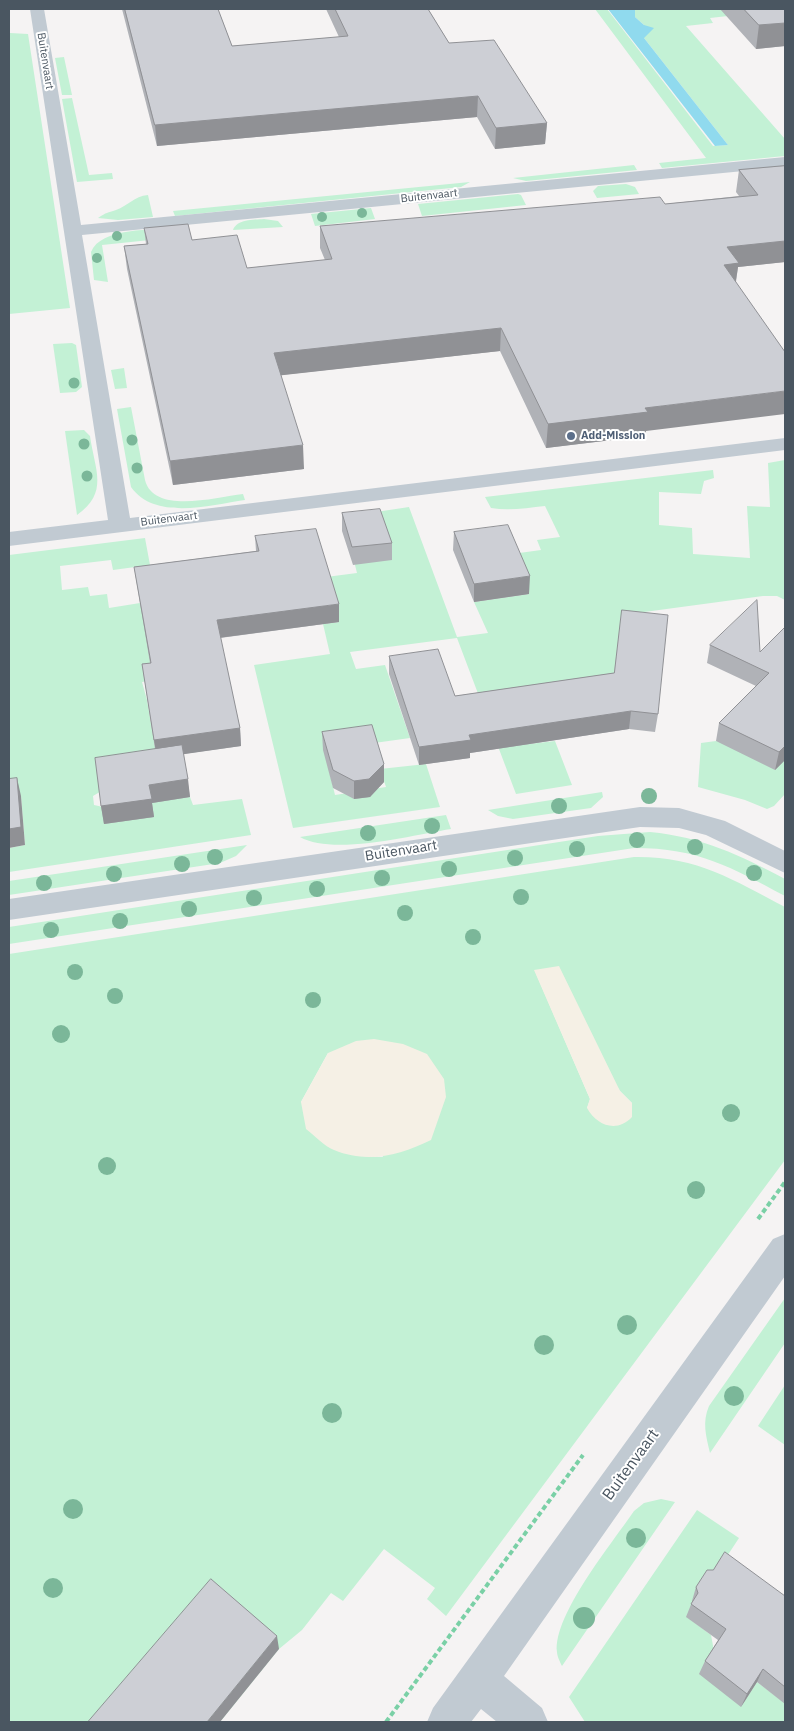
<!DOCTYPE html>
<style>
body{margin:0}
#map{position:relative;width:794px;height:1731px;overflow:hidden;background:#f5f3f3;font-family:"IBM Plex Sans",sans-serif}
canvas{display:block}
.frame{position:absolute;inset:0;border:10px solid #4a5661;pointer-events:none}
</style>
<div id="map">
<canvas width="794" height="1731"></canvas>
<div class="frame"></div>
</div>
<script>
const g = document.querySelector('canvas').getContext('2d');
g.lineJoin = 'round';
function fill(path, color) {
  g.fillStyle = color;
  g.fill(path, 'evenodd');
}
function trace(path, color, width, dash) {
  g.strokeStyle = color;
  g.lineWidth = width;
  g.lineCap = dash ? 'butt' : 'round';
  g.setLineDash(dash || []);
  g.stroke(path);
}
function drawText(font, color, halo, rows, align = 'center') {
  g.font = font + ' "IBM Plex Sans",sans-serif';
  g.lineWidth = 4;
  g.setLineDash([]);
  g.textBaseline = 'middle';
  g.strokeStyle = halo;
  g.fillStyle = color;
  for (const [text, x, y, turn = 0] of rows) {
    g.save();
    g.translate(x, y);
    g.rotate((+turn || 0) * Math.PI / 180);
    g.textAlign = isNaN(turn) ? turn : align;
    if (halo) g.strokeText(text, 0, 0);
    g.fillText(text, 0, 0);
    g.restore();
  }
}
fill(new Path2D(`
 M 595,9 L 607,9 L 713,146 L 728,145 L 644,38 L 644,25 L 635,17 L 634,9 L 722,9 L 728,16 L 710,18 L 713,23 L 686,26 L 785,139 L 785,156 L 662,168 L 659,163 L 706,158 Z
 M 10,33 L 28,34 L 70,308 L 9,314 Z
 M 64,57 L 72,95 L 62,95 L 55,58 Z
 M 72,98 L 89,175 L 112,173 L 113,179 L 77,182 L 62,99 Z
 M 634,165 L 637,170 L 526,181 L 513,178 Z
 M 470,182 L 461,187 L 175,216 L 173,211 Z
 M 626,184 L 635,187 L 639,194 L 597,198 L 593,191 L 598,186 Z
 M 518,194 L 521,195 L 526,205 L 422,216 L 418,204 Z
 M 148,195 L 153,217 L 118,220 L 98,218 C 107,212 107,213 116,210 C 128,206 134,196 148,195 Z
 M 371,208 L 375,219 L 315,226 L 311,214 Z
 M 264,219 L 278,221 L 283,227 L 233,230 C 237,219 253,220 264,219 Z
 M 176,228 L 179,237 L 102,245 L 108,282 L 94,280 L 91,252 C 101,227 154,230 176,228 Z
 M 72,343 L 76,345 L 82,387 L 76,392 L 60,393 L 53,344 Z
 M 124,368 L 127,388 L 115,389 L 111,370 Z
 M 131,407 L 145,480 C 154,515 216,497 243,494 L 245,500 C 211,505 155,521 131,487 L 117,409 Z
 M 84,430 L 90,436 C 95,471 109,492 77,515 L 65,431 Z
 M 785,460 L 785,600 L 777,596 L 763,596 L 622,615 L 612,692 L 514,706 L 529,744 L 555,741 L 572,785 L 516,794 L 457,638 L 350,652 L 356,669 L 385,665 L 410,738 L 324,750 L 335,795 L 386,787 L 380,769 L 426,764 L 440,807 L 293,828 L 254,665 L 330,654 L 323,624 L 339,622 L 326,577 L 357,573 L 355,565 L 376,512 L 409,507 L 457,637 L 488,633 L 474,602 L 529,594 L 512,554 L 541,550 L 537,540 L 560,537 L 545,506 C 527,508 509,511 491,508 L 485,497 L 713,470 L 714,478 L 704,481 L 701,494 L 659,492 L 659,525 L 692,528 L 693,554 L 750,558 L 747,506 L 770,507 L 768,463 Z
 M 145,538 L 150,565 L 113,570 L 111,560 L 60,566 L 62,590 L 88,587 L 90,596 L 107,594 L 109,608 L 140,603 L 225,669 L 142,682 L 147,700 L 157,758 L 93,796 L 94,805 L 103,807 L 190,797 L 193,805 L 242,799 L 251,835 L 9,872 L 9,848 L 25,845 L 21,796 L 9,798 L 9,555 Z
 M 716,741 L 785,760 L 785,794 L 774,806 L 767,809 L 745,800 L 698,787 L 701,743 Z
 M 602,792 L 603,797 L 591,808 L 513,819 L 498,816 L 488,810 Z
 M 446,815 L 451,829 C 413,835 333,856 300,837 Z
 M 650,832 C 702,837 740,855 785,879 L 785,896 C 730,867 699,848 634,848 L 9,944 L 9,927 L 598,836 Z
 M 247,845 L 236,856 L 220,863 L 9,895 L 9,881 Z
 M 634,857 C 696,856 732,879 785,907 L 785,1160 L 446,1616 L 427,1599 L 435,1588 L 384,1549 L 343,1601 L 331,1593 L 302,1630 L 279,1649 L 220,1722 L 9,1722 L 9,954 ZM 535,971 L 620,1091 L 632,1103 L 587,1108 L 590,1099 ZM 328,1053 L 383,1157 L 359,1156 L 333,1149 L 301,1102 Z
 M 785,1298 L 785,1343 L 710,1453 C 706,1436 702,1422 709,1406 Z
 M 785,1385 L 785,1445 L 758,1426 Z
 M 661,1499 L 675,1502 L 562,1666 C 560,1662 557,1656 557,1652 C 553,1615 613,1542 634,1511 L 644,1503 Z
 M 697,1510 L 739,1538 L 687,1617 L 711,1635 L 714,1651 L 741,1706 L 757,1682 L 782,1701 L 785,1696 L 785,1722 L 585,1722 L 569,1697 Z`), '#c3f1d5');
fill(new Path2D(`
 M 559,966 L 620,1091 L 632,1103 L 632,1117 C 617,1133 597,1126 587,1108 L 590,1099 L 534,970 Z
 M 374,1039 L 403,1044 L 427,1054 L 444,1079 L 446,1097 L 431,1140 C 400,1155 368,1164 334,1150 C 324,1146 314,1135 306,1129 L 301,1102 L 328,1053 L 356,1041 Z`), '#f5f0e5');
fill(new Path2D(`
 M 608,9 L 635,9 L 635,17 L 644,25 L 654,28 L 644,38 L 728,145 L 715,146 Z`), '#90daee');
trace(new Path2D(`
 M 758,1219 L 785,1182
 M 386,1722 L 583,1455`), '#7ad0a6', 4, [5, 3]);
fill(new Path2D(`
 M 30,9 L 44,9 L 81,225 L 785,157 L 785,167 L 82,235 L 130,518 L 785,438 L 785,450 L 9,546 L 9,532 L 108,520 Z
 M 640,807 L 679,808 L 725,821 L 785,851 L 785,873 L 706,835 L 679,828 L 640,827 L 9,920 L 9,899 Z
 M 785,1234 L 785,1276 L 504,1676 L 542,1708 L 548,1722 L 497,1722 L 481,1709 L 471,1722 L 427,1722 L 433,1708 L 773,1239 Z`), '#c1cad2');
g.fillStyle = '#7bb799';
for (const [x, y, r] of [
 [362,213,5],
 [322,217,5],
 [117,236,5],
 [97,258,5],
 [74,383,5.5],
 [132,440,5.5],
 [84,444,5.5],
 [137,468,5.5],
 [87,476,5.5],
 [649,796,8],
 [559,806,8],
 [432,826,8],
 [368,833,8],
 [637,840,8],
 [695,847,8],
 [577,849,8],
 [215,857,8],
 [515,858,8],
 [182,864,8],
 [449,869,8],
 [754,873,8],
 [114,874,8],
 [382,878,8],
 [44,883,8],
 [317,889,8],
 [521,897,8],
 [254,898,8],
 [189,909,8],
 [405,913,8],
 [120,921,8],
 [51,930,8],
 [473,937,8],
 [75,972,8],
 [115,996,8],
 [313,1000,8],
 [61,1034,9],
 [731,1113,9],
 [107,1166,9],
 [696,1190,9],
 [627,1325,10],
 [544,1345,10],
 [734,1396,10],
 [332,1413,10],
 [73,1509,10],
 [636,1538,10],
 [53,1588,10],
 [584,1618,11]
]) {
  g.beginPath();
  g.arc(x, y, r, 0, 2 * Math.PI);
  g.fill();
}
fill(new Path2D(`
 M 122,9 L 218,9 L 232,46 L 339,37 L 326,9 L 428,9 L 449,43 L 547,123 L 545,144 L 495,149 L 477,117 L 157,146 Z
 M 720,9 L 785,9 L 785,46 L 756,49 Z
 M 785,166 L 785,262 L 738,267 L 736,282 L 646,431 L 645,436 L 546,448 L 500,351 L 281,375 L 304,469 L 173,485 L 127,269 L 124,246 L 146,244 L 144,228 L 192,240 L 247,268 L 325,260 L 320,248 L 320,226 L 665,204 L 739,196 L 736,192 L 739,170 Z
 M 342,513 L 392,543 L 392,560 L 353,565 L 342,531 Z
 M 454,532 L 529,594 L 474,602 L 453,550 Z
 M 255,536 L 339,622 L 220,638 L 240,728 L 241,746 L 183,754 L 190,797 L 152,803 L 154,817 L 104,824 L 101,806 L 155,749 L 142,664 L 150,663 L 134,567 L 256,551 Z
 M 785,627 L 785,760 L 775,770 L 716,741 L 719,723 L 756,686 L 707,663 L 710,645 L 760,652 Z
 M 389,656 L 455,696 L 614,673 L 658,714 L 655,732 L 629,729 L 470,753 L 470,758 L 419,765 L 389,674 Z
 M 322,732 L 384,764 L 384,782 L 370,797 L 354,799 L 333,788 L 323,750 Z
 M 696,1587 L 785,1596 L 785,1704 L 757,1682 L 741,1707 L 699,1674 L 705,1661 L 718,1640 L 686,1617 L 692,1602 L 692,1601 Z`), '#b0b2b7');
fill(new Path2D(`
 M 785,23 L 785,46 L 756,49 L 759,25 Z
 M 478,96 L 477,117 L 157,146 L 155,125 Z
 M 547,123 L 545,144 L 495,149 L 496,128 Z
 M 785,241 L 785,262 L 738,267 L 735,286 L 724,265 L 727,247 Z
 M 501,328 L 500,351 L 275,376 L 274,353 Z
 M 785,391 L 785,414 L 646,431 L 645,436 L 546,448 L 548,424 L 645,408 Z
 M 303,445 L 304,469 L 173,485 L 170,461 Z
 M 530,576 L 529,594 L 474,602 L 474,584 Z
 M 339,604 L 339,622 L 218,638 L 217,620 Z
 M 631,711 L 629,729 L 470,753 L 470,758 L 419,765 L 419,747 L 469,735 Z
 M 240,728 L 241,746 L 157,758 L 154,740 Z
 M 785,746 L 785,760 L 775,770 L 779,752 Z
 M 384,764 L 384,782 L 370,797 L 354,799 L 354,781 Z
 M 17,778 L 21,796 L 25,845 L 9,848 L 9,829 Z
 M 188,779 L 190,797 L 152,803 L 154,817 L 104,824 L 101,806 L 149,785 Z
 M 277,1636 L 279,1649 L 220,1722 L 207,1722 Z
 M 763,1669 L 757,1682 L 741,1707 L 747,1694 Z`), '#909195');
const building = new Path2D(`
 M 125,9 L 218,9 L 232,46 L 348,36 L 335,9 L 428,9 L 449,43 L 494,40 L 547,123 L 496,128 L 478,96 L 155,125 Z
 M 744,9 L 785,9 L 785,23 L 759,25 Z
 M 785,166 L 785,241 L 727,247 L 739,263 L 724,265 L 785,352 L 785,391 L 645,408 L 648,412 L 548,424 L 501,328 L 274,353 L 303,445 L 170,461 L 124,246 L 148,244 L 144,228 L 188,224 L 192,240 L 237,235 L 247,268 L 332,259 L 320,226 L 660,197 L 665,204 L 758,195 L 739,170 Z
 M 380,509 L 392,543 L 352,547 L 342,513 Z
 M 508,525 L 530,576 L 474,584 L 454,532 Z
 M 316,529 L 339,604 L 217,620 L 240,728 L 154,740 L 142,664 L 151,663 L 134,567 L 259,551 L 255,536 Z
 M 757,600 L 760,652 L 785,627 L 785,746 L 779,752 L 719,723 L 769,673 L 710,645 Z
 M 622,610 L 668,615 L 658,714 L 631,711 L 469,735 L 471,740 L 419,747 L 389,656 L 438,649 L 455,696 L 614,673 Z
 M 372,725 L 384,764 L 369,779 L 354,781 L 333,770 L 322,732 Z
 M 182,745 L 188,779 L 149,785 L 152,799 L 101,806 L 95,758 Z
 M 17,778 L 21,827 L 9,829 L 9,779 Z
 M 725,1552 L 785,1596 L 785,1687 L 763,1669 L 747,1694 L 705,1661 L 726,1629 L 691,1604 L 698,1593 L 696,1587 L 707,1570 L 713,1570 Z
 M 211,1579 L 277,1636 L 207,1722 L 88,1722 Z`);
fill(building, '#cdcfd5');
trace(building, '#909195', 1);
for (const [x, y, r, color] of [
 [571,436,5,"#5c6f8a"]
]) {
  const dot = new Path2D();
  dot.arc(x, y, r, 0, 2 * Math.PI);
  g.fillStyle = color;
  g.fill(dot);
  trace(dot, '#fff', 2);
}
drawText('11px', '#4a5661', '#fff', [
 ["Buitenvaart",45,61,81],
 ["Buitenvaart",429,196,-6],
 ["Buitenvaart",169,519,-7]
]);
drawText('bold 11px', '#4e5e75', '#fff', [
 ["Add-Mission",581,436]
], 'left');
drawText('14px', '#4a5661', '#fff', [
 ["Buitenvaart",401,851,-9]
]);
drawText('16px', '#4a5661', '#fff', [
 ["Buitenvaart",631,1465,-54]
]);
</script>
